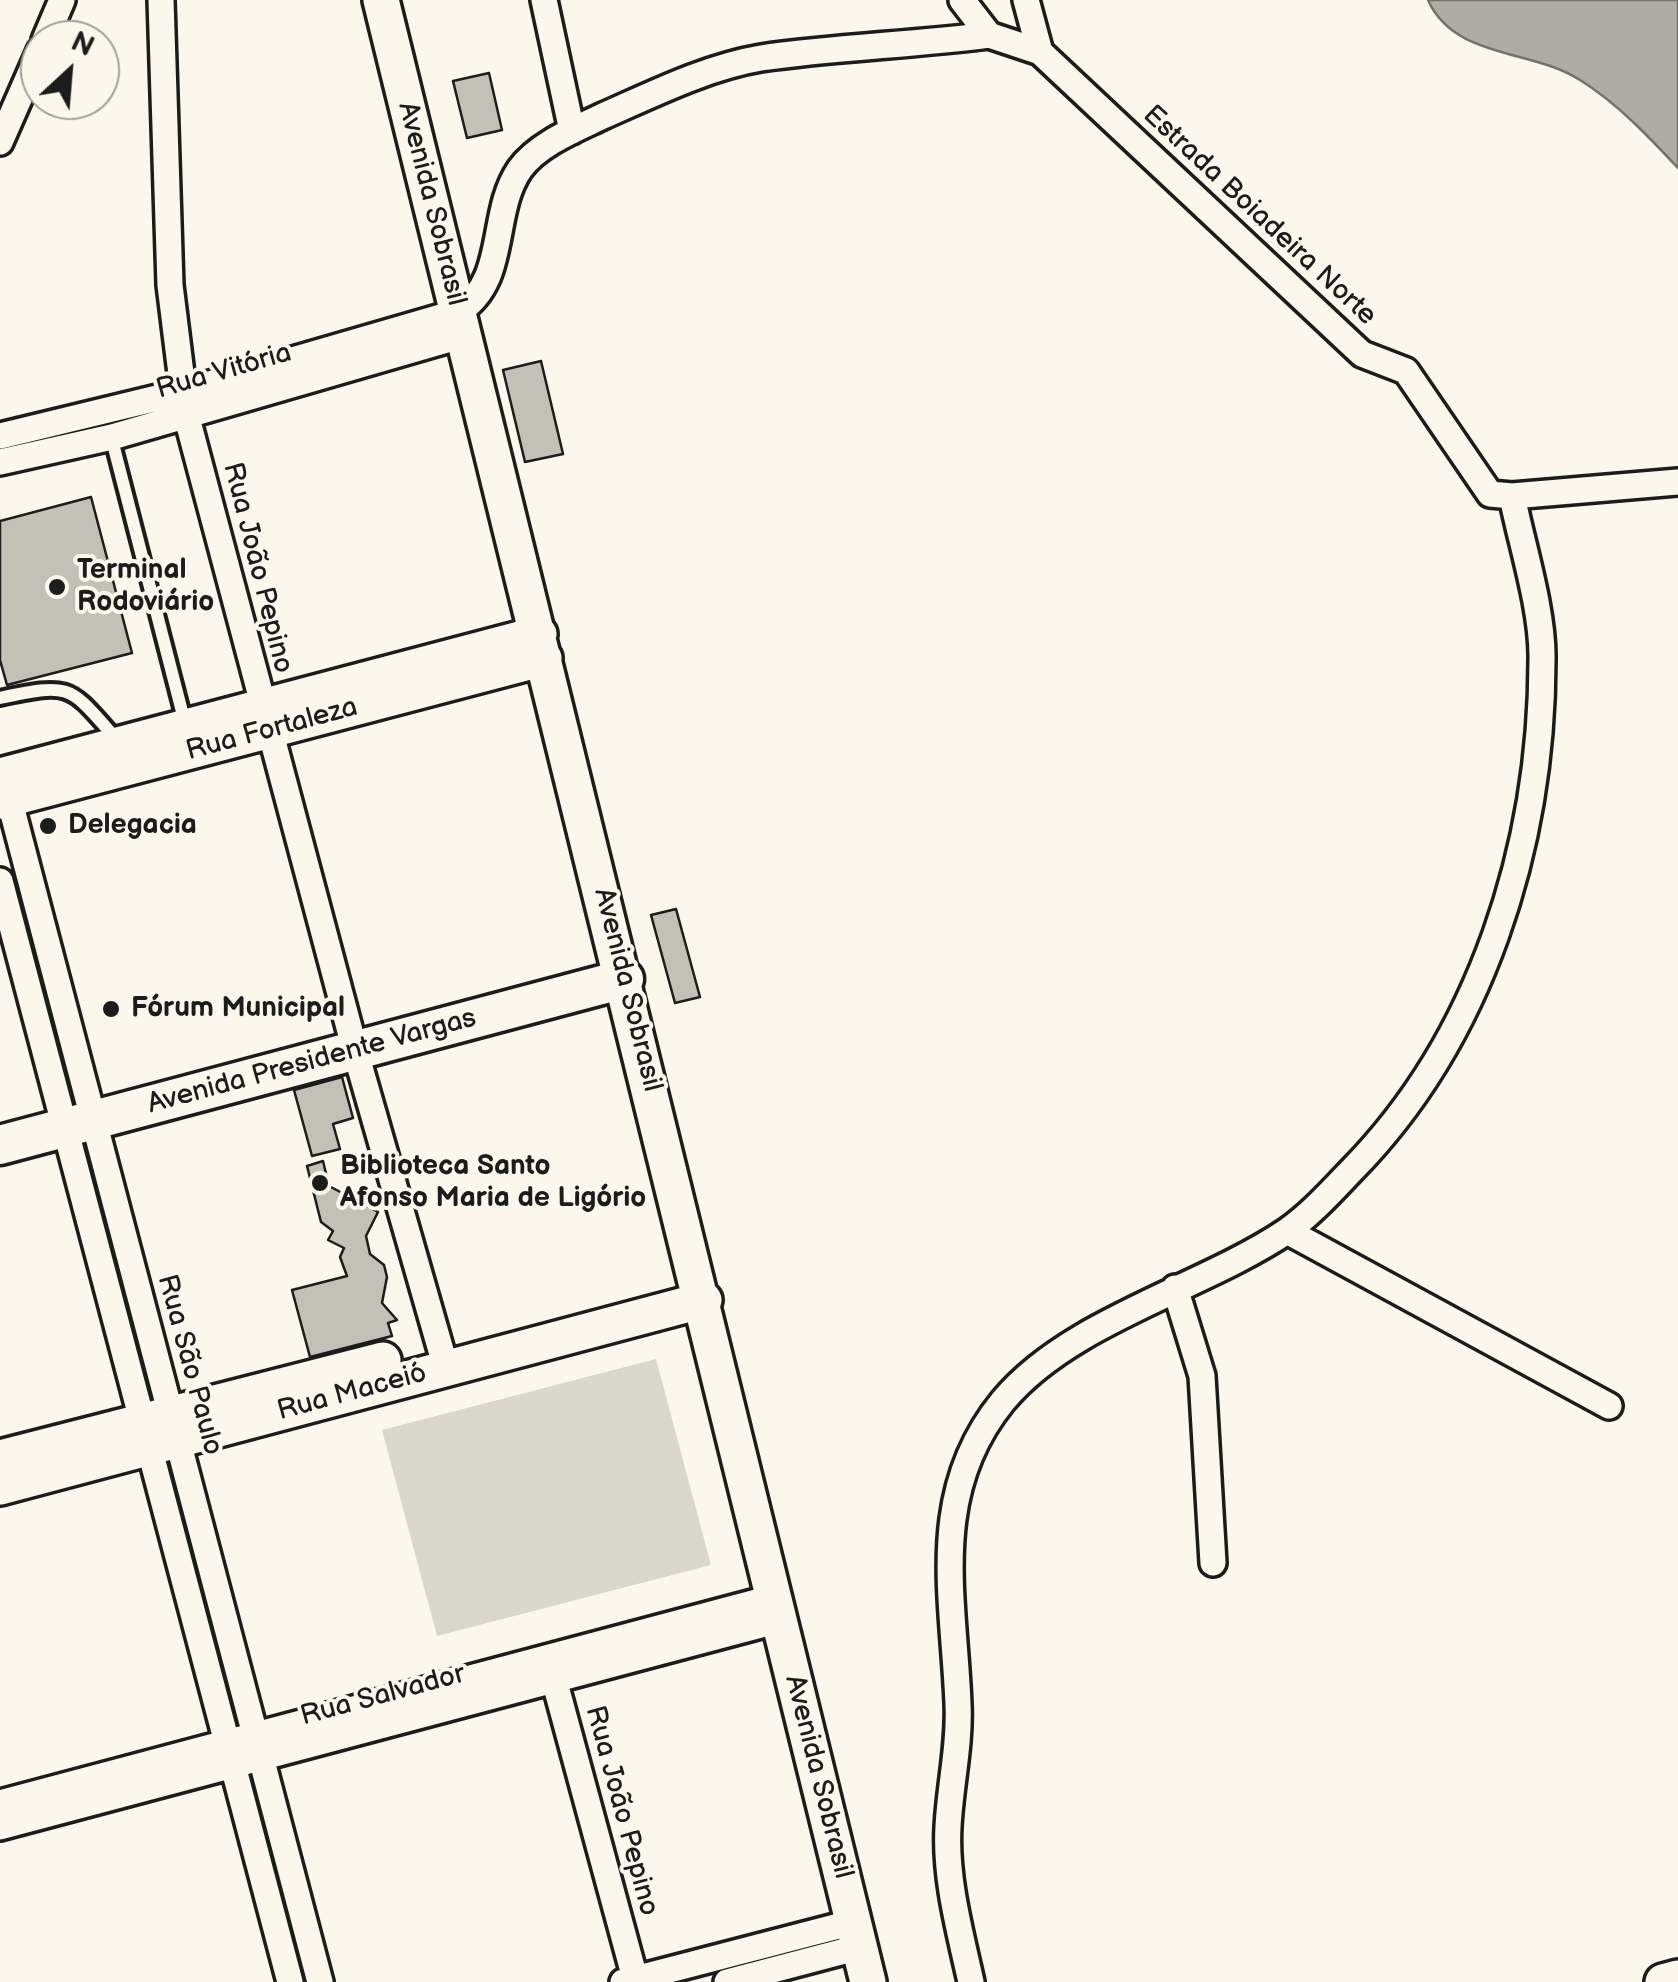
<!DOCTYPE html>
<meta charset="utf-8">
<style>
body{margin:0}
#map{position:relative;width:1678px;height:1982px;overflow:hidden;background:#fbf7ec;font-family:"Balsamiq Sans",sans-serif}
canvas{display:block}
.north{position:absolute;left:20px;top:20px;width:100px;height:100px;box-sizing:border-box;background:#fbf7ec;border:2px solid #a29f99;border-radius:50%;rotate:26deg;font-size:28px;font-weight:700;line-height:40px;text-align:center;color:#1c1c1c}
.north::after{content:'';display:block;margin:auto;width:35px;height:45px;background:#1c1c1c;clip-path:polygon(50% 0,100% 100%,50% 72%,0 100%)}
</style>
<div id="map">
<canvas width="1678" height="1982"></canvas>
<div class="north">N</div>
</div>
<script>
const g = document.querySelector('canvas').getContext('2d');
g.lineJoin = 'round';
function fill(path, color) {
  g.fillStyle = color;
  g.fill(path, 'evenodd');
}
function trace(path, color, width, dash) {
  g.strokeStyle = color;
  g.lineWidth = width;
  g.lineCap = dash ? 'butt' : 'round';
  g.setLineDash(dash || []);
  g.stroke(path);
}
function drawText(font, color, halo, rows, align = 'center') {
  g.font = font + ' "Balsamiq Sans",sans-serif';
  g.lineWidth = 8;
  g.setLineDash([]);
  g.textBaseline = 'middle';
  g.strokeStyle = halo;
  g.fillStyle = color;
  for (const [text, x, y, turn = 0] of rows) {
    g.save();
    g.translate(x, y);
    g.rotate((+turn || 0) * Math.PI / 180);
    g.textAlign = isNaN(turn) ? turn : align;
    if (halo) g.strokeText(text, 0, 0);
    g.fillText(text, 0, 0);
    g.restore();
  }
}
fill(new Path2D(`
 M 656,1359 L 711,1565 L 437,1636 L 382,1430 Z`), '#dad7ce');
const water = new Path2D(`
 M 1428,0 L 1678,0 L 1678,168 C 1649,137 1617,103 1580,80 C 1533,49 1454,59 1428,0 Z`);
fill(water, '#afaca5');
trace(water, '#74726e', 2.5);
const building = new Path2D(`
 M 489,73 L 502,130 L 467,138 L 453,81 Z
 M 541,361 L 563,454 L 525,462 L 503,370 Z
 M 91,497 L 132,653 L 7,685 L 0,660 L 0,521 Z
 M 676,909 L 700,997 L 675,1003 L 651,915 Z
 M 342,1077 L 353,1118 L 333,1124 L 340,1149 L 312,1156 L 294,1090 Z
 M 323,1161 L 329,1186 L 378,1212 L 366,1236 L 370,1254 L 384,1265 L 387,1277 L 382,1303 L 397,1320 L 388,1323 L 392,1336 L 310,1357 L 292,1290 L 347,1276 L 340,1257 L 344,1248 L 328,1240 L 333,1231 L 321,1222 L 307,1166 Z`);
fill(building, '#c3c0b8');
trace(building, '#1c1c1c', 2.5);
const lane = new Path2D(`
 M 111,436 L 186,727
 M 0,698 C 74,682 69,686 119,742`);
const street = new Path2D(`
 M 161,0 L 170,285 L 186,414 L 355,1050 L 446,1368
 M 544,0 L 572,131
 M 962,0 L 989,35 L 1040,52 L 1362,354 L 1406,371 L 1490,494 L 1512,496 L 1678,482
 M 1026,0 L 1040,52
 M 45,40 L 62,0
 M 0,142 L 40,51
 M 0,436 L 182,392 L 458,312 C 509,280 489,214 520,169 C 538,144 576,129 603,116 C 653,94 707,67 761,58 C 836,47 913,45 989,35
 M 0,462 L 112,437 L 464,335
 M 5,783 L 320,1982
 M 0,881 L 290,1982
 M 1287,1231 L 1609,1406
 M 1175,1288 L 1202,1376 L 1213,1563
 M 551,1668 L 636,1982
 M 0,1803 L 775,1597
 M 0,1827 L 780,1620
 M 623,1982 L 854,1922
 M 727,1982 L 860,1947
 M 971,1982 C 960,1932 945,1878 948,1827 C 950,1786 960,1745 958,1704 C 954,1598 927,1494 1003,1401 C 1069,1321 1203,1288 1287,1231 C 1310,1215 1331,1192 1351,1171 C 1482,1038 1542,845 1542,660 C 1543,610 1522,546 1512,496`);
const secondary = new Path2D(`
 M 381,0 L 868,1982
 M 0,776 L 539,634
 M 0,801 L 544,658
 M 0,1458 L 383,1360
 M 0,1487 L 704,1300
 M 1663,1982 L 1678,1978`);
const primary = new Path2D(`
 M 0,1145 L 624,979`);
trace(lane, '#1c1c1c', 20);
trace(street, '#1c1c1c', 32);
trace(secondary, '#1c1c1c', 42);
trace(primary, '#1c1c1c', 45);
trace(lane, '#fbf7ec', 12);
trace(street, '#fbf7ec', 25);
trace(secondary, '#fbf7ec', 35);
trace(primary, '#fbf7ec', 38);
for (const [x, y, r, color] of [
 [57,587,10,"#1c1c1c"],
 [48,826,10,"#1c1c1c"],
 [111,1009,10,"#1c1c1c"],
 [320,1183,10,"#1c1c1c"]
]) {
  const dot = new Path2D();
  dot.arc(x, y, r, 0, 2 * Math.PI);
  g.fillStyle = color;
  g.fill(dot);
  trace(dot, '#fbf7ec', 4);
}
drawText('28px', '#1c1c1c', '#fbf7ec', [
 ["Avenida Sobrasil",431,204,76],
 ["Estrada Boiadeira Norte",1259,216,43],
 ["Rua Vitória",224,372,-16],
 ["Rua João Pepino",257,568,76],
 ["Rua Fortaleza",272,730,-15],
 ["Avenida Sobrasil",627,990,76],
 ["Avenida Presidente Vargas",312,1062,-15],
 ["Rua São Paulo",189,1365,75],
 ["Rua Maceió",352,1393,-15],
 ["Rua Salvador",383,1696,-15],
 ["Avenida Sobrasil",818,1777,76],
 ["Rua João Pepino",621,1811,75]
]);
drawText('bold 28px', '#1c1c1c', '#fbf7ec', [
 ["Terminal",77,571],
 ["Rodoviário",77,603],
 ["Delegacia",68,826],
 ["Fórum Municipal",131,1009],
 ["Biblioteca Santo",340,1167],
 ["Afonso Maria de Ligório",340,1199]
], 'left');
</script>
